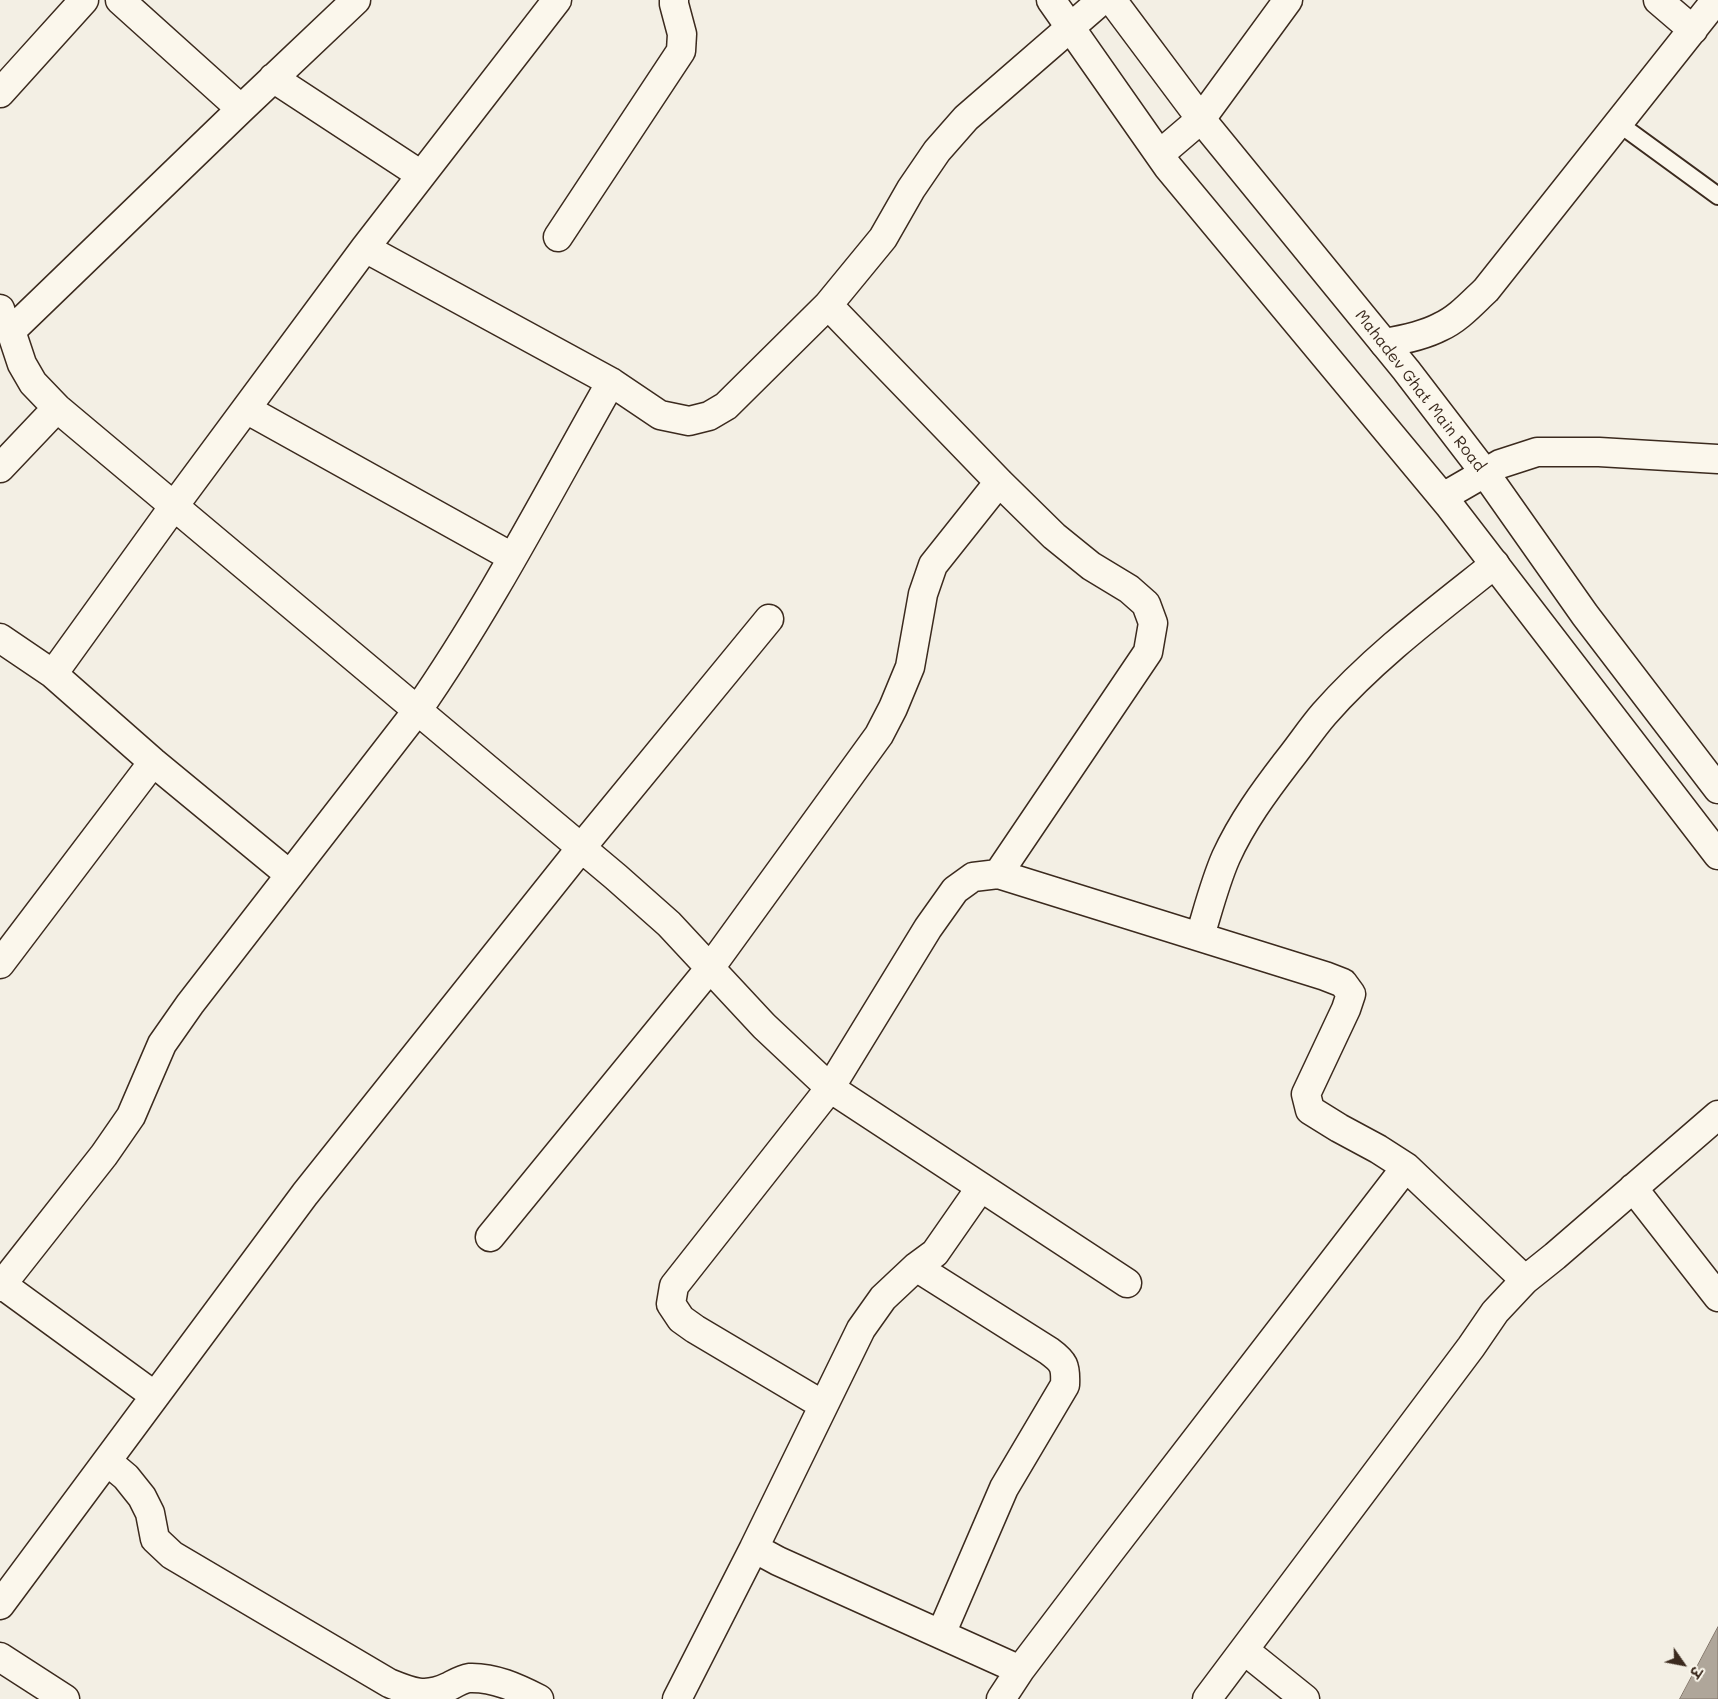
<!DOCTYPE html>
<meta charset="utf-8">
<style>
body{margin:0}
#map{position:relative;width:1718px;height:1699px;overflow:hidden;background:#f3efe4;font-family:Mali,"Playpen Sans Deva",sans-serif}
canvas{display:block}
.north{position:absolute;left:1658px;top:1639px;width:50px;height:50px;-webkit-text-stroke:4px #fbf7ec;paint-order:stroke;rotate:123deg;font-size:14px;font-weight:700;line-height:20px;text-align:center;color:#3b2a1e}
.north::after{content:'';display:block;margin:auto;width:18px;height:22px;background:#3b2a1e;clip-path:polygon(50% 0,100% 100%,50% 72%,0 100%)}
</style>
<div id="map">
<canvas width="1718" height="1699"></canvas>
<div class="north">उ</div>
</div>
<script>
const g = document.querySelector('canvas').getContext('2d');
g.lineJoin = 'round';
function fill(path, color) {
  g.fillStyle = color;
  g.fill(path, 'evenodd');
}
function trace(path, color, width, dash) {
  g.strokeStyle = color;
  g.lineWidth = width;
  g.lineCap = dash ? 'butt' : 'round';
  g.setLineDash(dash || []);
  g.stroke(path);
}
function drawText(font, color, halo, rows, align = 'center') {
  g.font = font + ' Mali,sans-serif';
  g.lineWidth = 4;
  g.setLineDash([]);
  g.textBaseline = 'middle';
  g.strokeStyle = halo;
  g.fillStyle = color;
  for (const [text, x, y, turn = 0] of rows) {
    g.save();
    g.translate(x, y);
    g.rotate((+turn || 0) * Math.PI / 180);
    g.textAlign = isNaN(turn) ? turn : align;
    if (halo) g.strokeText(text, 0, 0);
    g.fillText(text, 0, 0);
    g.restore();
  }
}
const water = new Path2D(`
 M 1718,1627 L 1718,1699 L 1680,1699 Z`);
fill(water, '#afa69a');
trace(water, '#817468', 1);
const service = new Path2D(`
 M 1618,123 L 1718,196`);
const minor = new Path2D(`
 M 120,0 L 241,109
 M 1658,0 L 1693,30
 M 273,78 L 421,175
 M 0,93 L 84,0
 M 1160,154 L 1201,119 L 1288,0
 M 558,237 L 681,51 L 682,34 L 674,4 L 674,0
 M 365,248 L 611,382 L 660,415 L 689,421 L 709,416 L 726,406 L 828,305 L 883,238 L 911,189 L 937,151 L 966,118 L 1102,0
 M 828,305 L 999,482 L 1054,536 L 1091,566 L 1129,589 L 1146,604 L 1153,623 L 1148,652 L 998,874
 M 0,309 L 3,318 L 11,331 L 22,364 L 33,383 L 57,408 L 616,877 L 669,924 L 764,1026 L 830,1088 L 1127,1283
 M 11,331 L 241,109 L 356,0
 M 1384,343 C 1402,340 1423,336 1440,327 C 1458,319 1472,303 1486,290 L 1716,0
 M 246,409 L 512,557
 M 0,468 L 57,408
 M 1443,497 L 1500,464 L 1537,452 L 1599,452 L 1718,459
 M 0,638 L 53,674 L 153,762 L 290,875
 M 53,674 L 174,506 L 365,248 L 557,0
 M 1200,936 C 1208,910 1215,882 1226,857 C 1242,822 1264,792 1287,762 C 1300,746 1311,729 1324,714 C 1374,657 1436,611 1495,564
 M 0,964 L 153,762
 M 981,1187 L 935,1253 L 916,1267 L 883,1298 L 861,1329 L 754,1548 L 778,1561 L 1020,1670
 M 1633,1188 L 1718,1297
 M 490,1237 L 710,968 L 879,735 L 893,708 L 910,667 L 923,594 L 933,565 L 999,482
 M 916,1267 L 1049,1351 C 1064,1362 1066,1366 1065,1385 L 1004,1488 L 941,1634
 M 0,1283 L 155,1396
 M 0,1287 L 104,1155 L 131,1116 L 162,1044 L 190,1004 L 417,711 C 490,606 548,493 611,382
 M 823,1405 L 695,1329 L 681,1319 L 671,1304 L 674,1286 L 830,1088 L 928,928 L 955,890 L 973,877 L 998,874 L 1325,976 L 1343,983 L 1351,994 L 1346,1009 L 1306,1094 L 1310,1110 L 1339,1128 L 1378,1149 L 1406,1167 L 1525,1280
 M 107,1461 L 126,1477 L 142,1497 L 150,1513 L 155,1539 L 172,1555 L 389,1683 C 411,1692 425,1698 448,1687 C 454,1684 462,1679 469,1678 C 494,1677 517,1688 539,1699
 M 0,1605 L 305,1194 L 581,848 L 769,619
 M 1244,1650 L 1305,1699
 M 0,1657 L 65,1699
 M 677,1699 L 754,1548
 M 1001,1699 L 1020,1670 L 1108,1554 L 1406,1167
 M 1207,1699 L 1471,1347 L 1495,1312 L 1525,1280 L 1555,1256 L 1718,1115`);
const tertiary = new Path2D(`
 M 1051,0 L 1168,167 L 1449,505 L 1718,855
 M 1112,0 L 1201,119 L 1406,370 L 1485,473 L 1585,615 L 1718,789`);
trace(service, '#3b2a1e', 20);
trace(minor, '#3b2a1e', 31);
trace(tertiary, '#3b2a1e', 31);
trace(service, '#fbf7ec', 16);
trace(minor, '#fbf7ec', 28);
trace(tertiary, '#fbf7ec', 28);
drawText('16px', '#3b2a1e', '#fbf7ec', [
 ["Mahadev Ghat Main Road",1420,391,52]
]);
</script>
